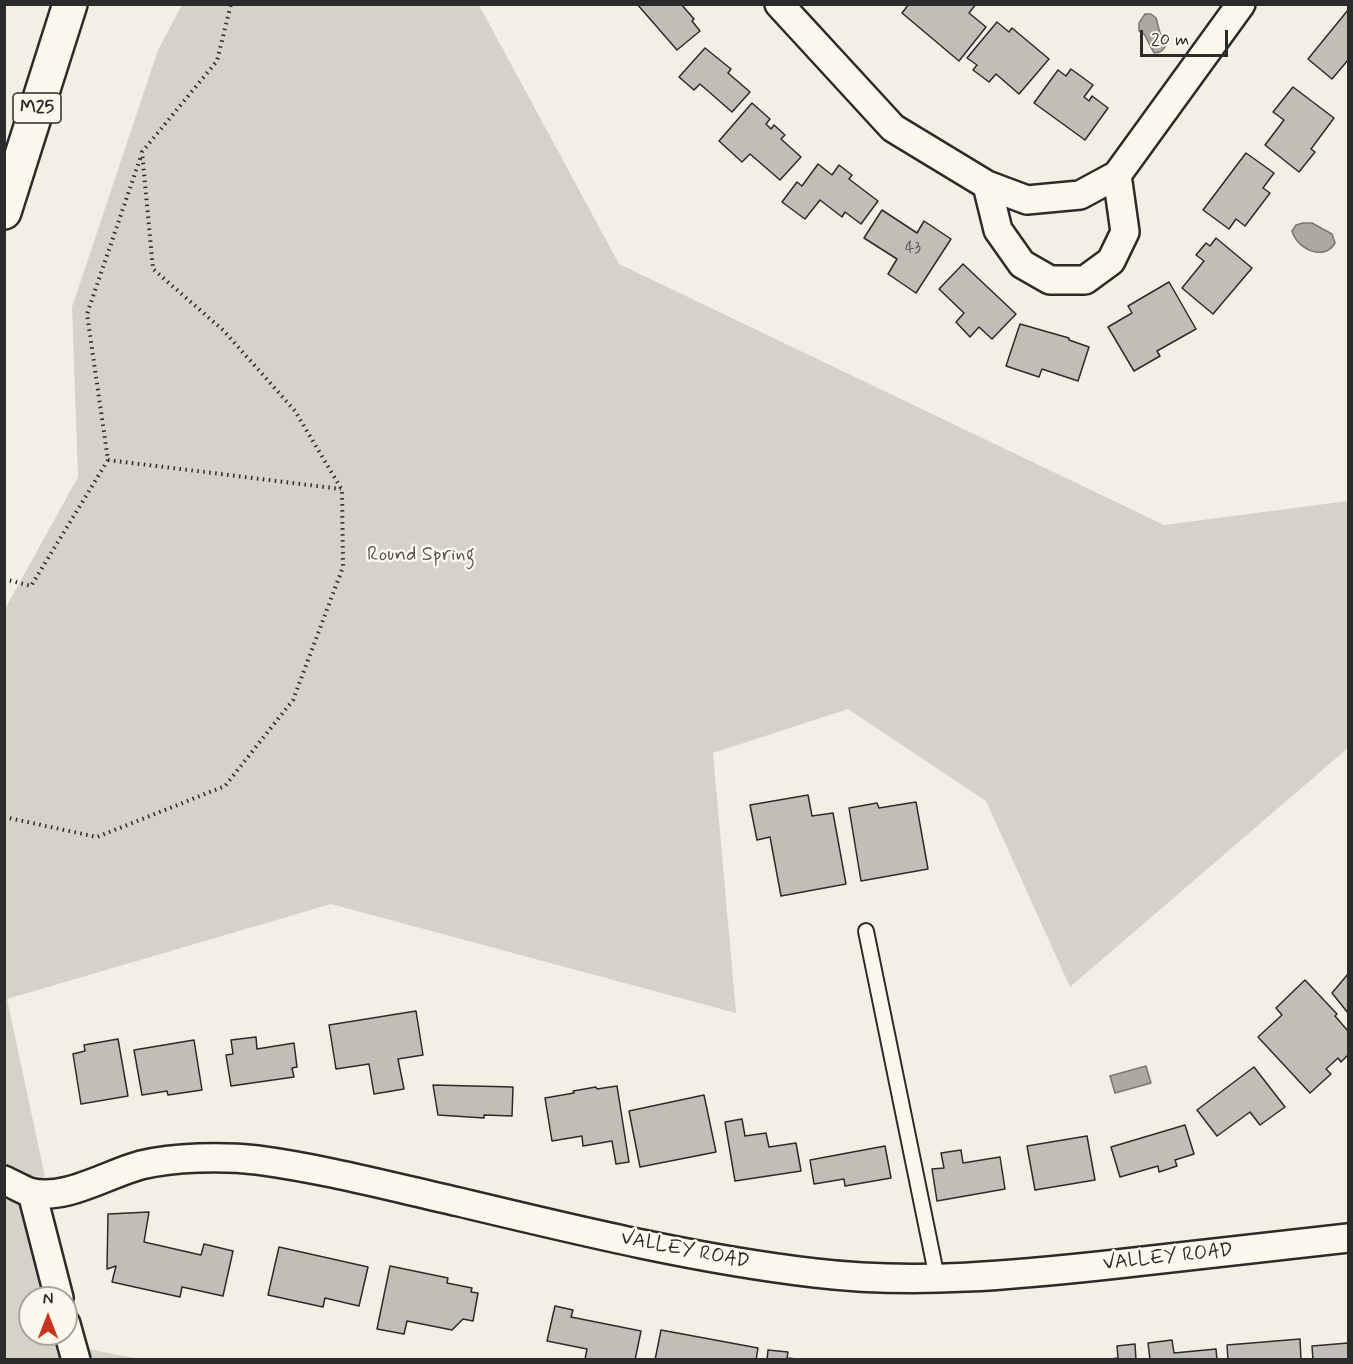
<!DOCTYPE html>
<style>
body{margin:0}
#map{position:relative;width:1353px;height:1364px;overflow:hidden;background:#f3efe4;font-family:Mynerve,sans-serif}
canvas{display:block}
.frame{position:absolute;inset:0;border:6px solid #2b2b2b;pointer-events:none}
.north{position:absolute;left:18px;top:1286px;width:60px;height:60px;box-sizing:border-box;background:#fbf7ec;border:2px solid #a8a59f;border-radius:50%;rotate:0deg;font-size:16px;font-weight:700;line-height:24px;text-align:center;color:#2b2b2b}
.north::after{content:'';display:block;margin:auto;width:21px;height:27px;background:#c8321e;clip-path:polygon(50% 0,100% 100%,50% 72%,0 100%)}
.scale{position:absolute;left:1140px;top:30px;width:88px;height:27px;box-sizing:border-box;border:3px solid #2b2b2b;border-top:0;padding-left:8px;font-size:18px;line-height:21px;white-space:nowrap;color:#2b2b2b;-webkit-text-stroke:4px #fbf7ec;paint-order:stroke}
</style>
<div id="map">
<canvas width="1353" height="1364"></canvas>
<div class="frame"></div>
<div class="north">N</div>
<div class="scale">20 m</div>
</div>
<script>
const g = document.querySelector('canvas').getContext('2d');
g.lineJoin = 'round';
function fill(path, color) {
  g.fillStyle = color;
  g.fill(path, 'evenodd');
}
function trace(path, color, width, dash) {
  g.strokeStyle = color;
  g.lineWidth = width;
  g.lineCap = dash ? 'butt' : 'round';
  g.setLineDash(dash || []);
  g.stroke(path);
}
function drawText(font, color, halo, rows, align = 'center') {
  g.font = font + ' Mynerve,sans-serif';
  g.lineWidth = 5;
  g.setLineDash([]);
  g.textBaseline = 'middle';
  g.strokeStyle = halo;
  g.fillStyle = color;
  for (const [text, x, y, turn = 0] of rows) {
    g.save();
    g.translate(x, y);
    g.rotate((+turn || 0) * Math.PI / 180);
    g.textAlign = isNaN(turn) ? turn : align;
    if (halo) g.strokeText(text, 0, 0);
    g.fillText(text, 0, 0);
    g.restore();
  }
}
fill(new Path2D(`
 M 182,5 L 479,5 L 619,264 L 1164,525 L 1348,501 L 1348,748 L 1070,987 L 986,801 L 848,709 L 713,753 L 736,1013 L 331,904 L 7,999 L 45,1177 L 5,1172 L 5,609 L 78,477 L 72,307 L 158,50 Z
 M 5,1200 L 35,1205 L 60,1298 L 30,1298 L 30,1334 L 66,1334 L 73,1346 L 139,1359 L 5,1360 Z`), '#d5d2c9');
const water = new Path2D(`
 M 1145,14 L 1151,14 L 1156,18 L 1160,33 L 1167,43 C 1164,50 1161,53 1154,53 L 1144,34 L 1139,31 L 1139,23 Z
 M 1303,223 L 1312,223 L 1332,234 L 1335,243 C 1324,262 1297,249 1292,231 L 1296,225 Z
 M 1146,1066 L 1151,1083 L 1115,1093 L 1110,1076 Z`);
fill(water, '#aca9a2');
trace(water, '#787772', 1.5);
const building = new Path2D(`
 M 637,4 L 681,4 L 694,19 L 692,21 L 700,31 L 677,50 Z
 M 909,4 L 976,4 L 969,13 L 986,27 L 959,61 L 902,13 Z
 M 1348,10 L 1348,60 L 1332,79 L 1308,59 Z
 M 997,22 L 1009,32 L 1012,28 L 1049,59 L 1019,94 L 996,74 L 989,82 L 973,70 L 977,65 L 967,58 Z
 M 705,48 L 731,69 L 728,73 L 750,92 L 732,112 L 700,84 L 694,90 L 679,77 Z
 M 1071,69 L 1093,85 L 1084,97 L 1089,101 L 1092,96 L 1108,108 L 1085,140 L 1034,103 L 1058,70 L 1066,76 Z
 M 1293,87 L 1334,118 L 1311,149 L 1315,152 L 1299,172 L 1265,145 L 1284,120 L 1273,112 Z
 M 752,103 L 770,119 L 766,124 L 771,129 L 774,125 L 785,135 L 781,139 L 801,157 L 780,180 L 750,154 L 742,162 L 719,141 Z
 M 1246,153 L 1274,173 L 1263,188 L 1270,193 L 1245,226 L 1236,219 L 1229,229 L 1203,210 Z
 M 818,164 L 832,175 L 839,165 L 852,175 L 849,179 L 878,201 L 861,224 L 845,212 L 842,217 L 820,200 L 805,219 L 782,202 L 797,182 L 802,186 Z
 M 882,210 L 917,233 L 924,221 L 951,239 L 916,293 L 888,274 L 897,259 L 864,238 Z
 M 1216,238 L 1252,268 L 1213,314 L 1182,288 L 1204,261 L 1196,255 L 1206,243 L 1210,246 Z
 M 963,264 L 1016,314 L 992,339 L 979,327 L 970,337 L 956,322 L 964,313 L 939,289 Z
 M 1169,282 L 1196,329 L 1157,351 L 1160,356 L 1134,371 L 1108,327 L 1132,313 L 1128,306 Z
 M 1020,324 L 1069,338 L 1069,340 L 1089,347 L 1078,381 L 1042,369 L 1039,377 L 1006,366 Z
 M 808,795 L 812,816 L 833,813 L 846,884 L 781,896 L 770,837 L 757,840 L 750,805 Z
 M 916,802 L 928,869 L 861,881 L 849,808 L 877,803 L 879,808 Z
 M 1348,974 L 1348,1013 L 1332,993 Z
 M 1305,980 L 1337,1014 L 1335,1016 L 1348,1031 L 1348,1055 L 1341,1062 L 1338,1058 L 1326,1069 L 1331,1074 L 1310,1093 L 1258,1037 L 1282,1015 L 1276,1008 Z
 M 416,1011 L 423,1055 L 398,1059 L 404,1089 L 374,1094 L 369,1064 L 336,1069 L 329,1025 Z
 M 256,1037 L 257,1049 L 294,1043 L 297,1067 L 292,1068 L 294,1077 L 231,1086 L 226,1055 L 233,1054 L 231,1040 Z
 M 118,1039 L 128,1096 L 81,1104 L 73,1054 L 85,1051 L 84,1045 Z
 M 194,1040 L 202,1090 L 168,1095 L 167,1091 L 142,1095 L 134,1050 Z
 M 1254,1067 L 1285,1107 L 1260,1125 L 1250,1112 L 1217,1136 L 1197,1110 Z
 M 433,1085 L 513,1087 L 512,1116 L 484,1115 L 484,1118 L 438,1115 Z
 M 617,1086 L 629,1162 L 616,1164 L 612,1141 L 583,1146 L 582,1136 L 552,1141 L 545,1098 L 574,1093 L 573,1091 L 596,1087 L 597,1089 Z
 M 704,1095 L 716,1152 L 640,1167 L 629,1111 Z
 M 742,1119 L 745,1136 L 766,1133 L 769,1147 L 796,1143 L 801,1171 L 735,1181 L 725,1122 Z
 M 1185,1125 L 1194,1154 L 1175,1160 L 1177,1166 L 1159,1172 L 1158,1166 L 1120,1177 L 1111,1147 Z
 M 1087,1136 L 1095,1180 L 1035,1190 L 1027,1146 Z
 M 885,1146 L 891,1178 L 845,1186 L 844,1179 L 814,1184 L 810,1160 Z
 M 961,1150 L 963,1163 L 1000,1157 L 1005,1189 L 937,1201 L 932,1169 L 944,1168 L 941,1153 Z
 M 149,1212 L 144,1242 L 201,1255 L 204,1244 L 233,1251 L 223,1296 L 182,1287 L 180,1297 L 112,1282 L 116,1266 L 107,1269 L 108,1214 Z
 M 279,1247 L 368,1267 L 359,1306 L 325,1298 L 323,1307 L 268,1295 Z
 M 390,1266 L 448,1278 L 447,1283 L 472,1288 L 471,1292 L 478,1293 L 473,1321 L 463,1319 L 452,1330 L 407,1321 L 404,1334 L 377,1329 Z
 M 555,1306 L 573,1310 L 571,1317 L 641,1331 L 635,1360 L 589,1360 L 585,1359 L 587,1349 L 547,1341 Z
 M 661,1330 L 758,1348 L 756,1360 L 655,1360 Z
 M 1300,1339 L 1301,1360 L 1228,1360 L 1227,1345 Z
 M 1172,1340 L 1174,1353 L 1216,1349 L 1217,1360 L 1150,1360 L 1148,1343 Z
 M 1348,1343 L 1348,1360 L 1313,1360 L 1312,1346 Z
 M 1135,1344 L 1136,1360 L 1103,1360 L 1118,1358 L 1117,1346 Z
 M 768,1350 L 788,1352 L 787,1358 L 807,1360 L 767,1360 Z`);
fill(building, '#c0beb6');
trace(building, '#2b2b2b', 1.5);
const lane = new Path2D(`
 M 866,931 L 937,1278`);
const street = new Path2D(`
 M 779,4 L 893,128 L 987,185 L 1027,200 L 1080,195 L 1117,175 L 1241,4
 M 987,185 L 998,230 L 1022,264 L 1050,280 L 1085,280 L 1111,261 L 1125,232 L 1117,175
 M 4,1180 C 13,1184 21,1189 29,1192 C 64,1202 107,1174 141,1165 C 174,1157 223,1156 257,1160 C 325,1169 392,1187 459,1202 C 576,1230 695,1259 815,1273 C 915,1285 1017,1275 1117,1264 C 1194,1255 1271,1247 1348,1238
 M 32,1193 L 59,1298
 M 66,1324 L 76,1360`);
const highway = new Path2D(`
 M 4,212 L 70,4`);
trace(lane, '#2b2b2b', 18);
trace(street, '#2b2b2b', 32);
trace(highway, '#2b2b2b', 38);
trace(new Path2D(`
 M 108,460 L 341,489
 M 4,579 L 31,586 L 108,460 L 87,314 L 141,156
 M 4,817 L 97,837 L 225,786 L 293,700 L 343,567 L 342,490 L 295,411 L 224,331 L 153,269 L 142,152 L 217,61 L 231,4`), '#2b2b2b', 4, [1.5, 4.5]);
trace(lane, '#fbf7ec', 14);
trace(street, '#fbf7ec', 27);
trace(highway, '#fbf7ec', 33);
drawText('16px', '#50504e', null, [
 ["43",913,249]
]);
for (const [x, y, w] of [
 [37,108,48]
]) {
  const box = new Path2D();
  box.roundRect(x - w / 2, y - 15, w, 30, 4.5);
  g.fillStyle = '#fbf7ec';
  g.fill(box);
  trace(box, '#2b2b2b', 1.5);
}
drawText('bold 18px', '#2b2b2b', null, [
 ["M25",37,108]
]);
drawText('20px', '#565552', '#fbf7ec', [
 ["Round Spring",421,556]
]);
drawText('20px', '#2b2b2b', '#fbf7ec', [
 ["VALLEY ROAD",685,1251,11],
 ["VALLEY ROAD",1168,1258,-6]
]);
</script>
